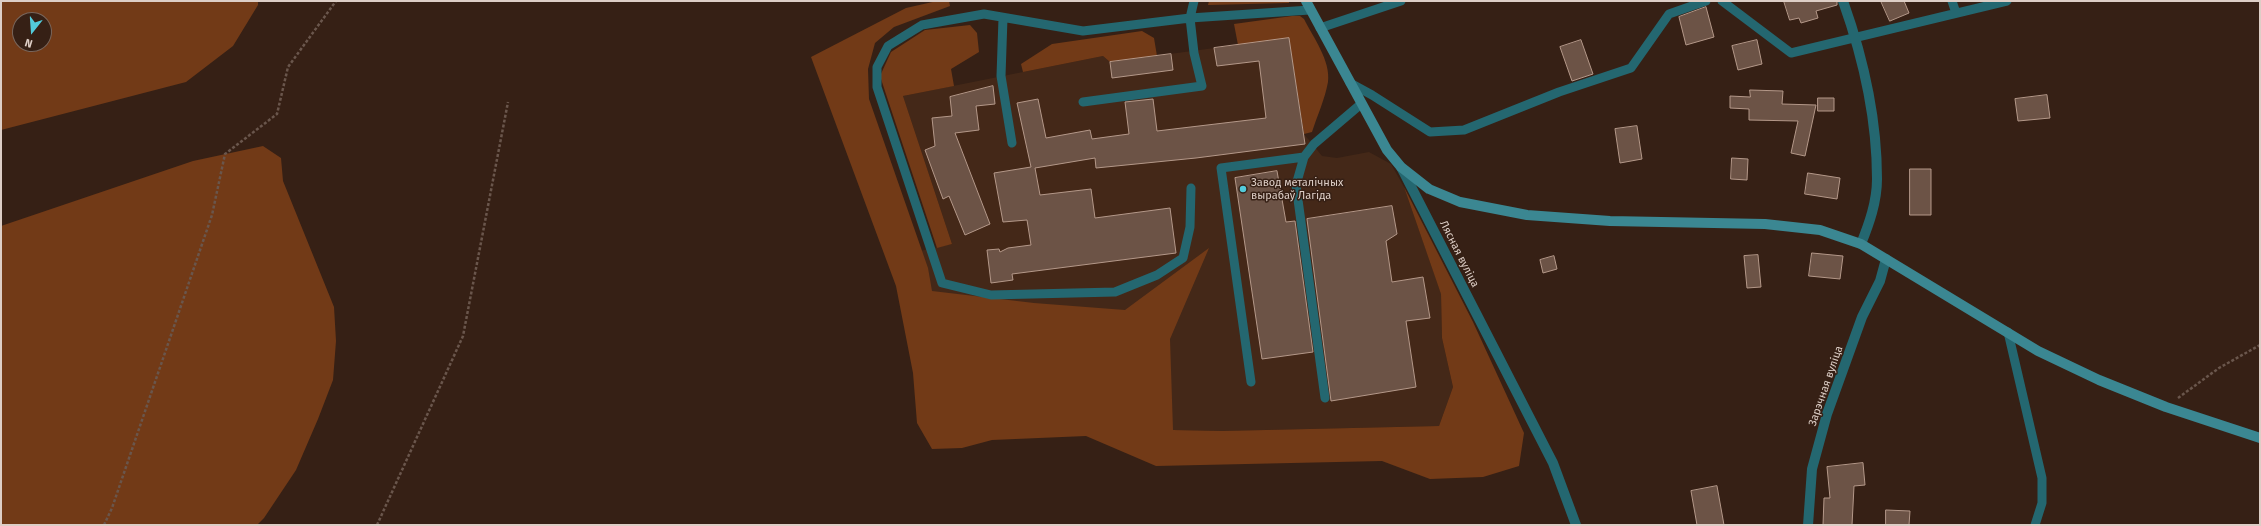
<!DOCTYPE html>
<meta charset="utf-8">
<style>
body{margin:0}
#map{position:relative;width:2261px;height:526px;overflow:hidden;background:#362015;font-family:"Fira Sans",sans-serif}
canvas{display:block}
.frame{position:absolute;inset:0;border:2px solid #ddcec6;pointer-events:none}
.north{position:absolute;left:12px;top:12px;width:40px;height:40px;box-sizing:border-box;background:#362015;border:1px solid #79665c;border-radius:50%;rotate:197deg;font-size:11px;font-weight:700;line-height:16px;text-align:center;color:#ddcec6}
.north::after{content:'';display:block;margin:auto;width:14px;height:18px;background:#53cbdb;clip-path:polygon(50% 0,100% 100%,50% 72%,0 100%)}
</style>
<div id="map">
<canvas width="2261" height="526"></canvas>
<div class="frame"></div>
<div class="north">N</div>
</div>
<script>
const g = document.querySelector('canvas').getContext('2d');
g.lineJoin = 'round';
function fill(path, color) {
  g.fillStyle = color;
  g.fill(path, 'evenodd');
}
function trace(path, color, width, dash) {
  g.strokeStyle = color;
  g.lineWidth = width;
  g.lineCap = dash ? 'butt' : 'round';
  g.setLineDash(dash || []);
  g.stroke(path);
}
function drawText(font, color, halo, rows, align = 'center') {
  g.font = font + ' "Fira Sans",sans-serif';
  g.lineWidth = 3;
  g.setLineDash([]);
  g.textBaseline = 'middle';
  g.strokeStyle = halo;
  g.fillStyle = color;
  for (const [text, x, y, turn = 0] of rows) {
    g.save();
    g.translate(x, y);
    g.rotate((+turn || 0) * Math.PI / 180);
    g.textAlign = isNaN(turn) ? turn : align;
    if (halo) g.strokeText(text, 0, 0);
    g.fillText(text, 0, 0);
    g.restore();
  }
}
fill(new Path2D(`
 M 1289,38 L 1304,134 L 1322,156 L 1337,158 L 1369,152 L 1391,164 L 1404,187 L 1441,293 L 1442,338 L 1453,387 L 1439,426 L 1222,431 L 1173,430 L 929,385 L 915,252 L 975,239 L 952,244 L 903,96 L 1103,56 L 1110,62 Z`), '#442818');
fill(new Path2D(`
 M 1,1 L 258,1 L 258,5 L 233,46 L 186,82 L 1,130 ZM 20,20 L 44,20 L 44,44 L 20,44 Z
 M 937,1 L 949,1 L 950,6 L 894,27 L 875,43 L 868,69 L 869,99 L 928,268 L 932,291 L 1034,303 L 1125,310 L 1209,248 L 1170,339 L 1173,430 L 1222,431 L 1439,426 L 1453,387 L 1442,338 L 1441,294 L 1404,187 L 1473,322 L 1524,433 L 1519,466 L 1483,477 L 1430,479 L 1382,461 L 1156,466 L 1086,436 L 992,440 L 962,448 L 932,449 L 917,423 L 913,373 L 896,286 L 811,57 L 906,8 Z
 M 1209,1 L 1289,1 L 1289,3 L 1208,5 Z
 M 1292,16 L 1300,16 L 1304,19 C 1313,37 1331,61 1328,82 C 1325,99 1317,116 1312,132 L 1304,134 L 1289,39 L 1238,45 L 1234,24 Z
 M 970,25 L 977,33 L 979,52 L 951,69 L 954,86 L 903,96 L 952,244 L 937,248 L 880,76 L 891,52 L 925,30 Z
 M 1142,31 L 1154,38 L 1157,56 L 1110,62 L 1103,56 L 1023,72 L 1021,64 L 1052,44 Z
 M 263,146 L 281,158 L 283,181 L 334,307 L 336,341 L 333,380 L 318,419 L 296,470 L 264,518 L 257,525 L 1,525 L 1,226 L 193,161 Z`), '#723a17');
const building = new Path2D(`
 M 1784,1 L 1837,1 L 1837,5 L 1816,11 L 1818,18 L 1801,23 L 1799,18 L 1790,20 Z
 M 1881,1 L 1904,1 L 1909,13 L 1890,21 Z
 M 1706,7 L 1714,37 L 1686,45 L 1679,17 Z
 M 1289,38 L 1305,144 L 1196,158 L 1096,168 L 1095,158 L 1035,168 L 1040,195 L 1091,189 L 1095,218 L 1170,208 L 1176,253 L 1012,274 L 1013,280 L 991,283 L 987,250 L 999,249 L 1000,252 L 1008,248 L 1031,245 L 1027,220 L 1003,222 L 994,173 L 1031,167 L 1017,103 L 1038,99 L 1046,138 L 1090,130 L 1092,139 L 1129,134 L 1125,102 L 1153,99 L 1157,131 L 1266,118 L 1259,61 L 1217,66 L 1214,48 Z
 M 1581,40 L 1593,74 L 1572,81 L 1560,47 Z
 M 1757,40 L 1762,64 L 1738,70 L 1732,46 Z
 M 1171,54 L 1173,70 L 1112,78 L 1110,62 Z
 M 993,86 L 995,104 L 976,106 L 979,130 L 955,133 L 990,224 L 965,235 L 949,196 L 943,199 L 925,150 L 935,146 L 932,118 L 952,116 L 950,97 Z
 M 1750,90 L 1783,91 L 1782,104 L 1816,105 L 1805,156 L 1791,153 L 1798,121 L 1749,120 L 1749,109 L 1730,108 L 1730,96 L 1750,97 Z
 M 2047,95 L 2050,118 L 2018,121 L 2015,99 Z
 M 1818,98 L 1834,98 L 1834,111 L 1818,111 Z
 M 1637,126 L 1642,159 L 1620,163 L 1615,129 Z
 M 1732,158 L 1748,159 L 1747,180 L 1731,179 Z
 M 1910,169 L 1931,169 L 1931,215 L 1910,215 Z
 M 1277,171 L 1286,222 L 1295,221 L 1313,352 L 1262,359 L 1235,178 Z
 M 1808,173 L 1840,178 L 1837,199 L 1805,194 Z
 M 1392,206 L 1397,234 L 1386,241 L 1392,282 L 1423,277 L 1430,318 L 1406,321 L 1416,387 L 1331,401 L 1307,219 Z
 M 1812,253 L 1843,256 L 1840,279 L 1809,276 Z
 M 1758,255 L 1761,287 L 1747,288 L 1744,256 Z
 M 1554,256 L 1557,269 L 1543,273 L 1540,260 Z
 M 1863,463 L 1865,485 L 1854,486 L 1852,525 L 1823,525 L 1824,498 L 1830,498 L 1827,467 Z
 M 1717,486 L 1724,525 L 1697,525 L 1691,491 Z
 M 1886,510 L 1910,511 L 1909,525 L 1886,525 Z`);
fill(building, '#6c5346');
trace(building, '#b49889', 1);
trace(new Path2D(`
 M 2178,398 L 2219,368 L 2260,345
 M 104,525 L 112,508 L 212,215 L 225,154 L 277,114 L 288,67 L 336,1
 M 377,525 L 463,336 L 508,102`), '#6a564c', 2.5, [3, 2]);
trace(new Path2D(`
 M 1722,1 L 1791,53 L 2007,1
 M 1952,1 L 1956,13
 M 1003,18 L 1001,76 L 1012,143
 M 1320,28 L 1401,1
 M 1350,83 L 1372,95 L 1430,132 L 1464,130 L 1559,92 L 1631,68 L 1669,14 L 1706,1
 M 1083,102 L 1202,86 L 1194,53 L 1190,18 L 1310,10
 M 1191,188 L 1190,227 L 1183,258 L 1157,275 L 1115,292 L 991,295 L 942,283 L 877,87 L 877,67 L 888,46 L 922,25 L 984,14 L 1083,31 L 1190,18 L 1194,1
 M 2008,332 L 2042,478 L 2042,503 L 2035,525
 M 1251,382 L 1221,168 L 1304,157
 M 1325,398 L 1296,185 L 1304,157 L 1314,144 L 1361,104`), '#246770', 9);
trace(new Path2D(`
 M 1843,1 C 1863,57 1877,119 1877,179 C 1877,202 1869,224 1861,244
 M 1401,167 L 1553,463 L 1576,525
 M 1808,525 L 1812,469 L 1827,414 L 1862,317 L 1880,281 L 1886,259`), '#246770', 10);
trace(new Path2D(`
 M 1306,1 L 1387,150 L 1401,167 L 1429,189 L 1460,202 L 1527,215 L 1610,221 L 1765,224 L 1820,230 L 1861,244 L 2038,351 L 2099,380 L 2166,407 L 2260,438`), '#3b8792', 10);
for (const [x, y, r, color] of [
 [1243,189,4,"#53cbdb"]
]) {
  const dot = new Path2D();
  dot.arc(x, y, r, 0, 2 * Math.PI);
  g.fillStyle = color;
  g.fill(dot);
  trace(dot, '#362015', 1.5);
}
drawText('11px', '#ddcec6', '#362015', [
 ["Завод металічных",1251,183],
 ["вырабаў Лагіда",1251,196]
], 'left');
drawText('11px', '#ddcec6', '#362015', [
 ["Лясная вуліца",1459,254,63],
 ["Зарэчная вуліца",1826,386,-71]
]);
</script>
